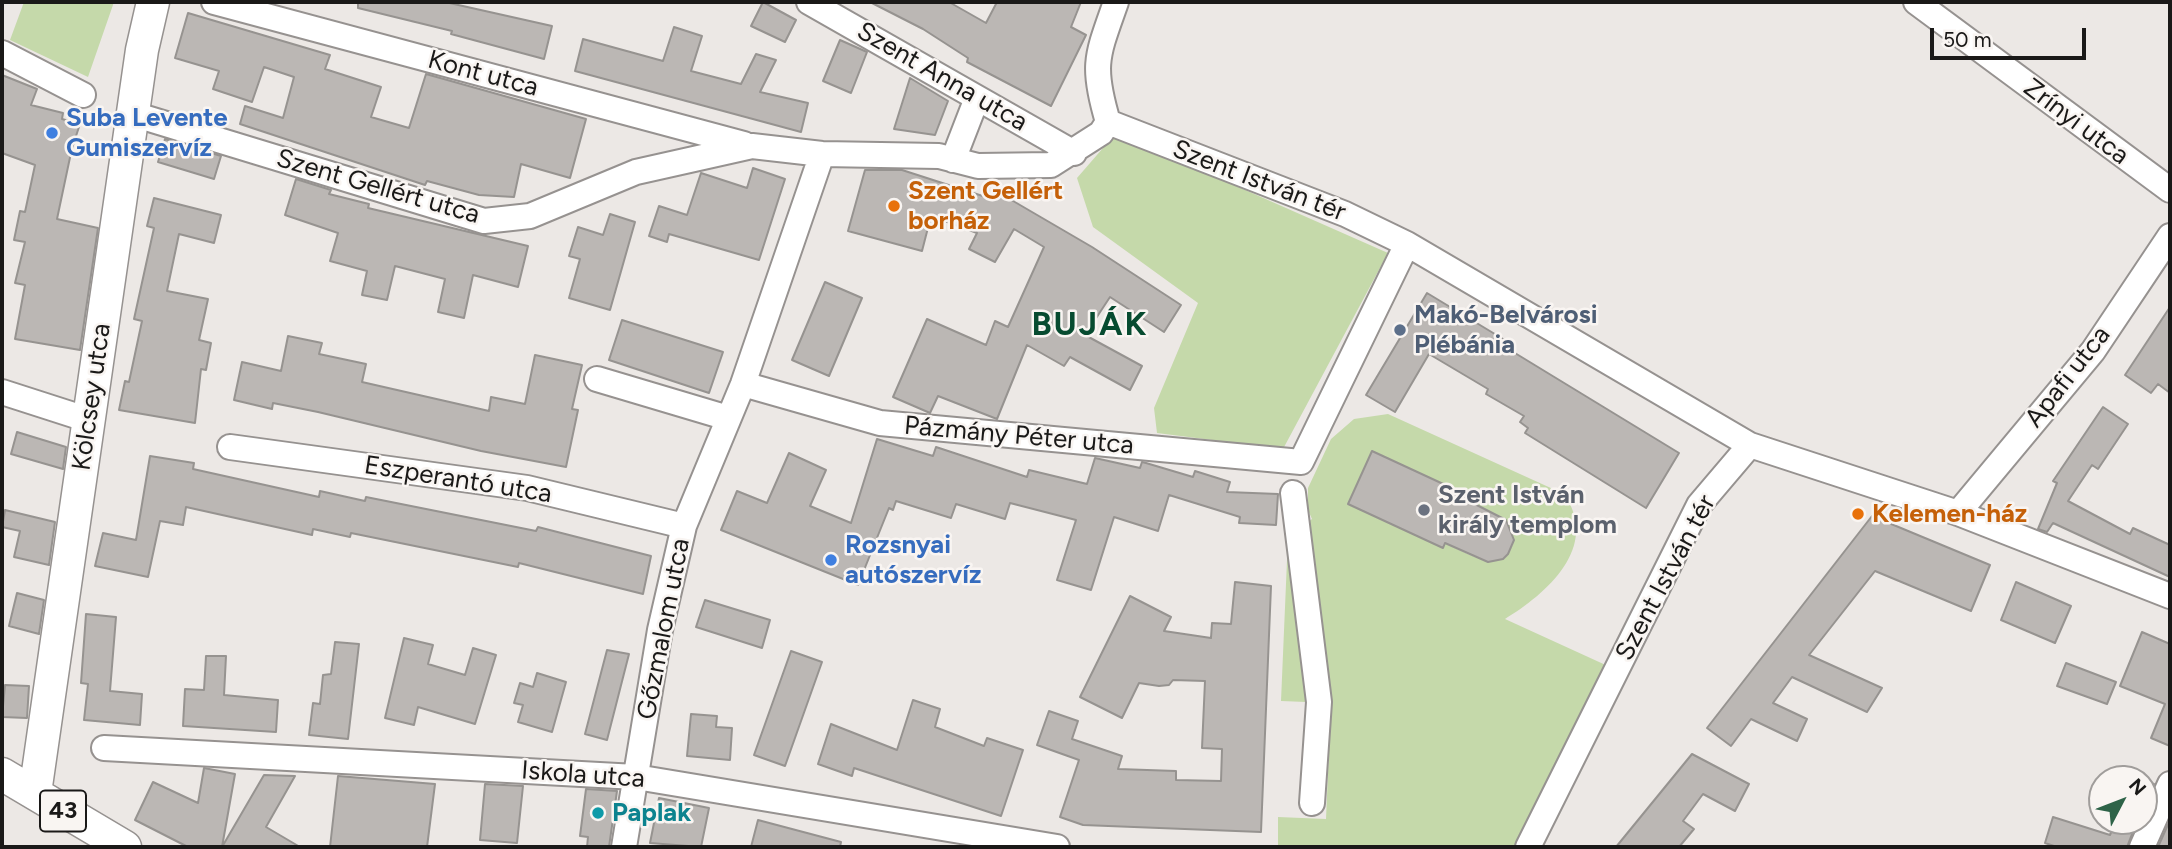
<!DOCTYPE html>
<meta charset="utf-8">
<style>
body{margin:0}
#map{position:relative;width:2172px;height:849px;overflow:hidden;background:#ece8e5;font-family:Figtree,sans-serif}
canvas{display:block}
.frame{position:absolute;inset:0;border:4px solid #1a1918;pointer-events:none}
.north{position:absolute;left:2088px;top:765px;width:70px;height:70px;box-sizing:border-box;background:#f9f5f2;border:2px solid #a09d9b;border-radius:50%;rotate:48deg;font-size:19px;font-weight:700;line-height:28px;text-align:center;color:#1a1918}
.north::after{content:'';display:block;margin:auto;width:24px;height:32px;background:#2e6348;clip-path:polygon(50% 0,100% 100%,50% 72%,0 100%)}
.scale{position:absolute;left:1930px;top:28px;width:156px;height:32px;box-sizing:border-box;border:4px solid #1a1918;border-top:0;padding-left:9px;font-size:21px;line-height:24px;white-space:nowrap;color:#1a1918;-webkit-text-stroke:5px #f9f5f2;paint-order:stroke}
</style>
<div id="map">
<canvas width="2172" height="849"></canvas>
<div class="frame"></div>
<div class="north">N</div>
<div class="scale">50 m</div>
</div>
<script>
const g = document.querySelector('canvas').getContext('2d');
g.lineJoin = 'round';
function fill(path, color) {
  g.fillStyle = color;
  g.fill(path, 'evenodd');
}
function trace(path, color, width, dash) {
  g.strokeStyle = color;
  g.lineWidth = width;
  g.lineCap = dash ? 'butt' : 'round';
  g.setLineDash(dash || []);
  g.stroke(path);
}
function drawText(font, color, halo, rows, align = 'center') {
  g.font = font + ' Figtree,sans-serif';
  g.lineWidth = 5;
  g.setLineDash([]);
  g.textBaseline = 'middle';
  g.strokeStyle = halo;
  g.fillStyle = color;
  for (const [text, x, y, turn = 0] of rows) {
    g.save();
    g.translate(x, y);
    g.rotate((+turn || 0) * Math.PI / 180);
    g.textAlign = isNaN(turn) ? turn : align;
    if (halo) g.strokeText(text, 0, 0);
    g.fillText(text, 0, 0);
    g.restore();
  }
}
fill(new Path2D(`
 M 24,2 L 114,2 L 88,77 L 10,40 Z
 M 1116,133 L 1388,253 L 1283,449 L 1157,433 L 1154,408 L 1198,303 L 1093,227 L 1077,178 Z
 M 1388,414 L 1564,494 C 1601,547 1546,594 1505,619 L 1610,667 L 1520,847 L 1278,847 L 1278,817 L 1326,819 L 1331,703 L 1281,701 L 1288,537 L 1312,519 L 1308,510 L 1308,488 L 1331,439 L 1354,419 ZM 1372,452 L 1506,520 L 1514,540 C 1505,577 1468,554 1445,543 L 1443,548 L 1348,504 Z`), '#c5d9aa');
const building = new Path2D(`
 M 358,2 L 445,2 L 552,26 L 544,59 L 451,34 L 452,31 L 358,8 Z
 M 763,2 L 796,20 L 785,42 L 751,26 Z
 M 870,2 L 949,2 L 986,23 L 997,2 L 1081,2 L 1071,27 L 1086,35 L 1051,106 L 967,62 L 968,58 L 923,29 Z
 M 188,13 L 330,55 L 325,69 L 381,87 L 371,117 L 409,128 L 426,74 L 586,119 L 570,178 L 521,164 L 514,197 L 479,195 L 427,181 L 425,185 L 240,124 L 245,106 L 283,118 L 294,77 L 264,67 L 252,102 L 213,89 L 219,71 L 175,58 Z
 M 674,27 L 702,36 L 691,71 L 741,84 L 756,54 L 776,60 L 760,92 L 808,103 L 801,132 L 575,71 L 583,39 L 663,61 Z
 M 840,40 L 867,52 L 851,93 L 823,81 Z
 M 2,75 L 37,89 L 31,105 L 63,113 L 62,119 L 80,124 L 72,148 L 57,219 L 98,228 L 80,350 L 15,339 L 25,285 L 15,283 L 25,242 L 14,240 L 20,211 L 25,212 L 35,165 L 2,153 Z
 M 910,78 L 948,101 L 935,135 L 894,129 Z
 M 165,139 L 221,156 L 214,179 L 158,162 Z
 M 753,168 L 785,179 L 759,260 L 669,234 L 667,242 L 649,236 L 659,206 L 687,215 L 701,173 L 747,188 Z
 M 865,170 L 902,170 L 992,199 L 996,191 L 1092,247 L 1181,305 L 1164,332 L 1110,297 L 1085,335 L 1142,366 L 1130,390 L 1070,357 L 1064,366 L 1027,345 L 997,419 L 938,396 L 930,413 L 893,397 L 927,319 L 986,345 L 995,321 L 1008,327 L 1044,247 L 1014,229 L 995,262 L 969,249 L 977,233 L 931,216 L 922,251 L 848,231 Z
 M 296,179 L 331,190 L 329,194 L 369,204 L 368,208 L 528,246 L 518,287 L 473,275 L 464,318 L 438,312 L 445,279 L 395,266 L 387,300 L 362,295 L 367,271 L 330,261 L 338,233 L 285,215 Z
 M 154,198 L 221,215 L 214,243 L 179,234 L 167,291 L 208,299 L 199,340 L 211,343 L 206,370 L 201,369 L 195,423 L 119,410 L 125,381 L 129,382 L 142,321 L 134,319 L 154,228 L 147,226 Z
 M 610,214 L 635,222 L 610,310 L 569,298 L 580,259 L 569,256 L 578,227 L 603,235 Z
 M 825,282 L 862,298 L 829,376 L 792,360 Z
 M 1427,293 L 1513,345 L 1510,350 L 1679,453 L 1646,508 L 1525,433 L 1528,428 L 1520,422 L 1524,416 L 1486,394 L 1488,389 L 1429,354 L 1395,412 L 1366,395 Z
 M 2170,307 L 2170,393 L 2158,384 L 2151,393 L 2125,375 Z
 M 622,320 L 723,352 L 709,393 L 609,360 Z
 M 288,336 L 322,343 L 319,354 L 366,364 L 362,382 L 489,411 L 491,397 L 525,404 L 535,355 L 582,365 L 572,409 L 578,410 L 566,467 L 481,451 L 318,412 L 273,403 L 272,409 L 234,400 L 242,362 L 281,371 Z
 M 2103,407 L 2128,424 L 2098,469 L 2092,465 L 2068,501 L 2130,534 L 2133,528 L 2170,545 L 2170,577 L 2053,523 L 2047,532 L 2038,529 L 2057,483 L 2053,481 Z
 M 17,432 L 66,447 L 63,469 L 11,454 Z
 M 877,439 L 933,456 L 936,447 L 1027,477 L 1029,470 L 1087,484 L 1095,458 L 1140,468 L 1142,462 L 1146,463 L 1193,477 L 1195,471 L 1230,482 L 1227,492 L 1278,494 L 1276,525 L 1239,523 L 1240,517 L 1169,495 L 1158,531 L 1114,517 L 1091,590 L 1057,580 L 1076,520 L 1010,503 L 1005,519 L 956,504 L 951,518 L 896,501 L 893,510 L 889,508 L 858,585 L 721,530 L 737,491 L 767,503 L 789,453 L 826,470 L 810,506 L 851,523 Z
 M 1372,451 L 1467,495 L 1465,499 L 1506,520 L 1514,540 L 1508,554 L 1503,559 L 1488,562 L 1445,543 L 1443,548 L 1348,504 Z
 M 150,456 L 194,463 L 193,469 L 319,497 L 320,491 L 365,501 L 366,497 L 536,531 L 538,527 L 651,556 L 643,594 L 519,563 L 518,567 L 351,533 L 350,537 L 313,529 L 312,535 L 186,507 L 183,525 L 160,521 L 148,577 L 95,566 L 103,533 L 136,540 Z
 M 5,510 L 55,522 L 49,565 L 14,557 L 20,531 L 2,527 Z
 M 1872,516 L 1990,565 L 1971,611 L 1875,571 L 1809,655 L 1882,688 L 1867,712 L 1792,677 L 1773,703 L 1807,719 L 1797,741 L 1751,719 L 1731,746 L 1707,728 Z
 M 1235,582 L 1271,586 L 1261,832 L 1083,825 L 1060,817 L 1079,760 L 1037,745 L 1049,711 L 1078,721 L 1072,739 L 1122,756 L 1118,769 L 1176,771 L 1176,780 L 1221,781 L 1222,749 L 1202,748 L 1205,681 L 1173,680 L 1169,685 L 1159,686 L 1139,683 L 1122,718 L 1080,697 L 1130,596 L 1171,617 L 1164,631 L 1211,638 L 1212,623 L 1231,624 Z
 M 2016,582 L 2071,606 L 2055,643 L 2001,620 Z
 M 17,593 L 44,600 L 39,634 L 9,626 Z
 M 705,600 L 770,620 L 762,648 L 696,627 Z
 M 86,614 L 116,617 L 110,691 L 142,694 L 140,725 L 84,720 L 88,684 L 81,683 Z
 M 2142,632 L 2170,644 L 2170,746 L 2151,738 L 2165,704 L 2120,686 Z
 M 404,638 L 433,645 L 428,664 L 465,675 L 473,648 L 496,655 L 475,724 L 418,707 L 414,725 L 385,718 Z
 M 335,642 L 359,644 L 348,739 L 309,735 L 313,703 L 320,704 L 323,675 L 331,674 Z
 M 607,650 L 629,654 L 607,740 L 585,734 Z
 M 791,651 L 822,662 L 785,766 L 754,755 Z
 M 206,656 L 226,656 L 224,695 L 278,700 L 276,732 L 183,726 L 185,689 L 204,690 Z
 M 2066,663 L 2116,682 L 2107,704 L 2057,686 Z
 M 537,673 L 566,682 L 552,732 L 518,722 L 523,705 L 514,703 L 520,683 L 533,687 Z
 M 5,685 L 29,686 L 27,718 L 2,717 Z
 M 913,700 L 940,709 L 935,727 L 984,746 L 987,738 L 1023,750 L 1001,816 L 854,768 L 852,776 L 818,764 L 831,724 L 897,750 Z
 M 691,714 L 717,716 L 716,727 L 732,728 L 730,760 L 687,756 Z
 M 1692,754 L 1749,784 L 1735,811 L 1703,794 L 1683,821 L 1694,829 L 1679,847 L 1616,847 Z
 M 204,768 L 235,774 L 222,847 L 264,775 L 295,776 L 266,827 L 300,847 L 188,847 L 135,820 L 153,782 L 198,803 Z
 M 338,776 L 435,784 L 427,847 L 330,847 Z
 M 2144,781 L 2154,784 L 2144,806 Z
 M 485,784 L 523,786 L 517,843 L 480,840 Z
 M 586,789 L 617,791 L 609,847 L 587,847 L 588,837 L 580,836 Z
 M 659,798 L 709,808 L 701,847 L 650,843 Z
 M 2053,817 L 2110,835 L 2116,821 L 2137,821 L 2127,847 L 2057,847 L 2045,843 Z
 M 758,820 L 841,842 L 840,847 L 751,847 Z
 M 2170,820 L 2170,847 L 2158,847 Z`);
fill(building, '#bbb7b4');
trace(building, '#969390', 2);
const minor = new Path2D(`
 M 214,2 L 744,144
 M 809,2 L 1074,153
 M 1916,2 L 2170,190
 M 2,53 L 83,95
 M 133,114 L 484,221 L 530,216 L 636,172 L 752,146 L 822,154 L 939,156 L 978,166 L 1051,165 L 1101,133 L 1108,122 C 1091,65 1097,56 1116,2
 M 1108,122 L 1345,214 L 1407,244 L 1750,445 L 1958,513 L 2170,596
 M 953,160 L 977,98
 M 597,379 L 728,418
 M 743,384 L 880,423 L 1301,462 L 1407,244
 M 2,392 L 89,420
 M 230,447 L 527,488 L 684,526
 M 1293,493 L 1319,702 L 1312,803
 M 1958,513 L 2093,351 L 2170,236
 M 104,748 L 636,777 L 1057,847
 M 624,847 L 660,630 L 684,526 L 743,384 L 822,154
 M 1528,847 L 1699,505 L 1750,445
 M 2142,847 L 2170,784`);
const major = new Path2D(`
 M 2,774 L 125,847
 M 35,793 L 142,50 L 153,2`);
trace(minor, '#969290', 28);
trace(major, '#969290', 35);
trace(minor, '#fff', 24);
trace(major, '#fff', 32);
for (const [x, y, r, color] of [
 [52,133,7,"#3f7fe0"],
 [894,206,7,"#e8710a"],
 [1400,330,7,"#5c6f8a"],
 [1424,510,7,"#6b7280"],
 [1858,514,7,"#e8710a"],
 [831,560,7,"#3f7fe0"],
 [598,813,7,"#0f9aa8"]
]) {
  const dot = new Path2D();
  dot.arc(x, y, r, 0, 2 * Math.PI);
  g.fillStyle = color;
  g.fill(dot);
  trace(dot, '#f9f5f2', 2.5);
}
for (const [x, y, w] of [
 [63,811,46]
]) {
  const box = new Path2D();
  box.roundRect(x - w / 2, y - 20.5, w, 41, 5);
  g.fillStyle = '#f9f5f2';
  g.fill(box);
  trace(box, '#1a1918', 2);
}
drawText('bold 24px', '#1a1918', null, [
 ["43",63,811]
]);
drawText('26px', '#1a1918', '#f9f5f2', [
 ["Kont utca",483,74,15],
 ["Szent Anna utca",942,77,30],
 ["Zrínyi utca",2076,122,37],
 ["Szent István tér",1259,181,21],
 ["Szent Gellért utca",378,187,16],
 ["Apafi utca",2068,377,-52],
 ["Kölcsey utca",92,397,-82],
 ["Pázmány Péter utca",1019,436,5],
 ["Eszperantó utca",458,480,9],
 ["Szent István tér",1666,578,-62],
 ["Gőzmalom utca",664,629,-79],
 ["Iskola utca",583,775,4]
]);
drawText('bold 26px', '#366cbe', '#f9f5f2', [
 ["Suba Levente",66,118],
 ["Gumiszervíz",66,148],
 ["Rozsnyai",845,545],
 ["autószervíz",845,575]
], 'left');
drawText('bold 26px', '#c56008', '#f9f5f2', [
 ["Szent Gellért",908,191],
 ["borház",908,221],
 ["Kelemen-ház",1872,514]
], 'left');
drawText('bold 26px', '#4e5e75', '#f9f5f2', [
 ["Makó-Belvárosi",1414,315],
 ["Plébánia",1414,345]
], 'left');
drawText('bold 26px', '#5b616d', '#f9f5f2', [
 ["Szent István",1438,495],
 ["király templom",1438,525]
], 'left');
drawText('bold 26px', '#0d838f', '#f9f5f2', [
 ["Paplak",612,813]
], 'left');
g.letterSpacing = '2px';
drawText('bold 33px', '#074b30', '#f9f5f2', [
 ["BUJÁK",1090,325]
]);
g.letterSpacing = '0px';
</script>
